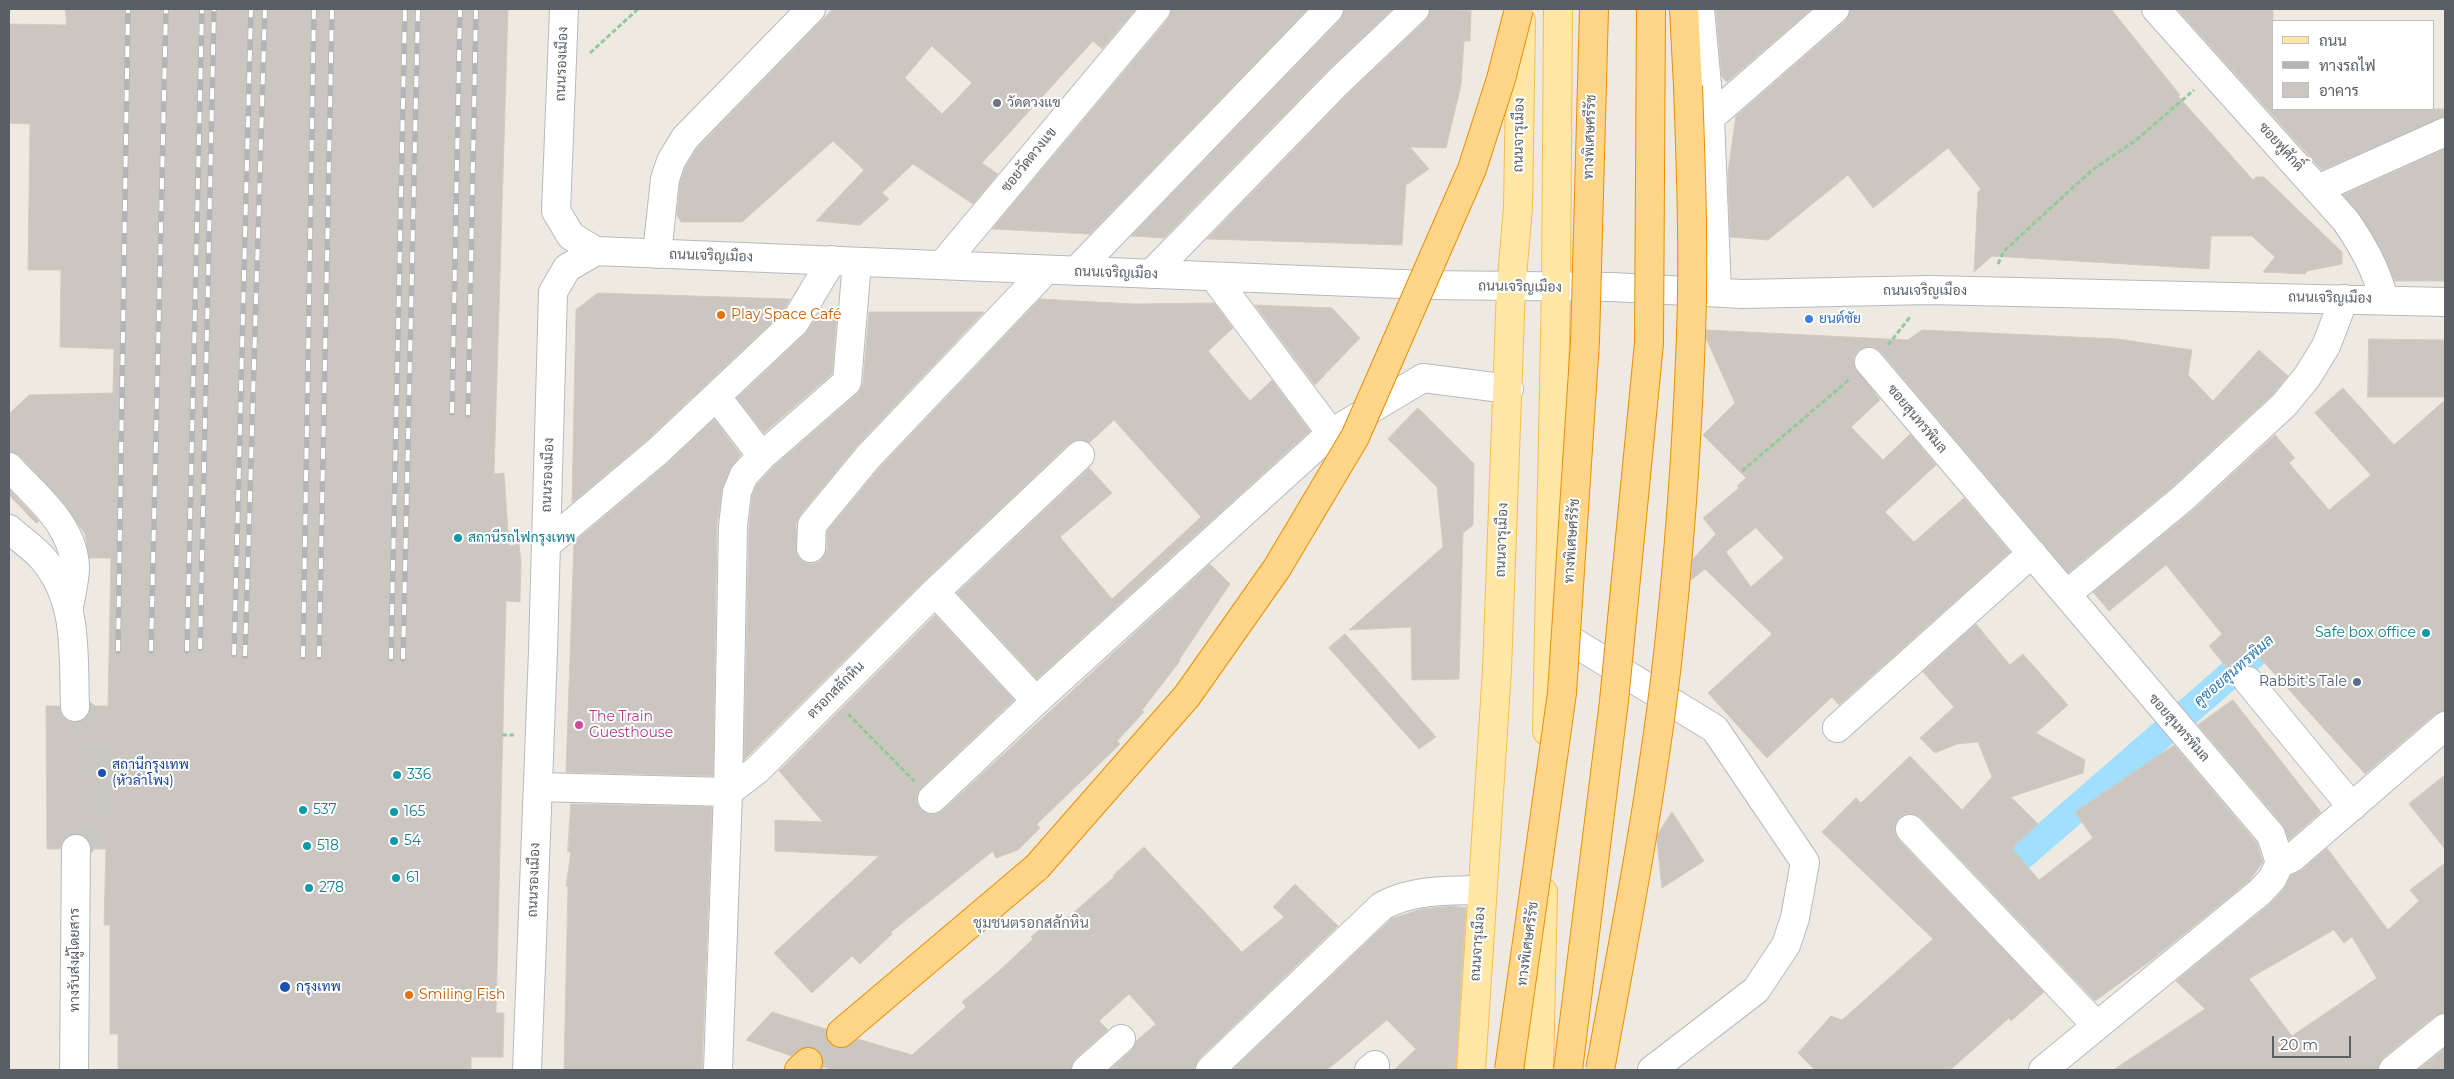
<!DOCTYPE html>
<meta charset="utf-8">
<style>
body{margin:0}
#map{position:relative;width:2454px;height:1079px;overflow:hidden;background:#eeeae1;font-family:Montserrat,Sarabun,sans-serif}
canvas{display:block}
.frame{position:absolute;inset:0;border:10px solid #595f64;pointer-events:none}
.legend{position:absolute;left:2272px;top:20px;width:162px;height:90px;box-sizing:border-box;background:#fff;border:1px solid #bdbfc1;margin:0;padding:6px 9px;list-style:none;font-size:15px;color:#595f64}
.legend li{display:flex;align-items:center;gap:10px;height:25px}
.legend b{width:25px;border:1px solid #bdbfc1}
.scale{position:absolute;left:2272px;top:1036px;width:79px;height:22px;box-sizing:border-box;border:2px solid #595f64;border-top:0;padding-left:6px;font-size:15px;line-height:18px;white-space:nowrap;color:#595f64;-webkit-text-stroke:4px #fff;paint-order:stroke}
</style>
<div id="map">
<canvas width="2454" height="1079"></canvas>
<div class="frame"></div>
<ul class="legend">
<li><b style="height:6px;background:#ffe8a5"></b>ถนน</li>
<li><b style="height:6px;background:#b3b4b5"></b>ทางรถไฟ</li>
<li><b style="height:14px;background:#cbc7c0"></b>อาคาร</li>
</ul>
<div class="scale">20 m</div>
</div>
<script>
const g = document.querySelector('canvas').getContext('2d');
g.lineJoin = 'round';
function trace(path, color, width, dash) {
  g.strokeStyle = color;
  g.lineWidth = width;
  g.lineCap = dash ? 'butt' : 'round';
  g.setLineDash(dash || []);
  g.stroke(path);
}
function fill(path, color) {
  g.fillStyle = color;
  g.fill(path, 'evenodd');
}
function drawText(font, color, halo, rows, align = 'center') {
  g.font = font + ' Montserrat,Sarabun,sans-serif';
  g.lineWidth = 4;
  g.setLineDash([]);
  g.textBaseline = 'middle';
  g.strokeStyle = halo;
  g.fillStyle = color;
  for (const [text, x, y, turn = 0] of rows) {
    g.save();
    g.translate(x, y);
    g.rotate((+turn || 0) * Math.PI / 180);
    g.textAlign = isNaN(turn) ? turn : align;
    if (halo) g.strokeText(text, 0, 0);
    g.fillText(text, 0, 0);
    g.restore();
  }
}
trace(new Path2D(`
 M 2023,855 L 2284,628`), '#a0dfff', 28);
const building = new Path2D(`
 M 66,9 L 508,9 L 494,474 L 504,473 L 509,546 L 519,544 L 521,563 L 520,602 L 506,601 L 496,1013 L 504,1013 L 503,1057 L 471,1057 L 471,1070 L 118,1070 L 118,1034 L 110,1034 L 110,925 L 104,925 L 106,849 L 92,849 L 90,842 L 84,836 L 76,833 L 69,835 L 63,841 L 60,849 L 47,849 L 46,706 L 59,706 L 62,716 L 67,720 L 75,723 L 84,720 L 89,714 L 91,706 L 108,706 L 111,558 L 89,558 L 85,534 L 64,503 L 20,456 L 9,452 L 9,414 L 29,395 L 113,393 L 114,349 L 60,347 L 61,270 L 28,270 L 30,124 L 9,123 L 9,24 L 66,25 Z
 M 833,9 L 1136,9 L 1102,49 L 1093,41 L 982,163 L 998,174 L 973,204 L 913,164 L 882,193 L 889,199 L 860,225 L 816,221 L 864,170 L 833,141 L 742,222 L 681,222 L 677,215 L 680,182 L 685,168 L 697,148 ZM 932,46 L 972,83 L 942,114 L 905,78 Z
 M 1171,9 L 1308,9 L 1090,234 L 992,229 L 1168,19 Z
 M 1344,9 L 1393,9 L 1328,70 L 1164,238 L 1131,236 L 1340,20 Z
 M 1430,9 L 1471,11 L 1470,41 L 1464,41 L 1461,85 L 1446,148 L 1410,147 L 1429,169 L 1406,185 L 1402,245 L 1207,239 L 1350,92 L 1426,20 Z
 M 1716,9 L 1812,9 L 1727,82 L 1722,77 Z
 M 1850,9 L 2111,9 L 2180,95 L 2178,96 L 2253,180 L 2256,177 L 2264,177 L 2342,252 L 2342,264 L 2307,271 L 2305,274 L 2263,272 L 2275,257 L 2252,236 L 2211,236 L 2209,269 L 1992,256 L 1974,272 L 1978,192 L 1981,189 L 1948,148 L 1873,208 L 1848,175 L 1768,240 L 1730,237 L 1728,172 L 1736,116 L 1845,21 Z
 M 2177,9 L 2273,9 L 2273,109 L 2445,109 L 2445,117 L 2322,170 Z
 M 2445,149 L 2445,281 L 2395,281 L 2371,232 L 2343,195 Z
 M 598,293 L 790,299 L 783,312 L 648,439 L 572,503 L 576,310 Z
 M 1040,299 L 1134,304 L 1214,303 L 1233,328 L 1208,351 L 1250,401 L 1272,380 L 1310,431 L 1037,679 L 957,593 L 1089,468 L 1112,493 L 1060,537 L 1112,599 L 1201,517 L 1114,420 L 1089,443 L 1077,440 L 1070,443 L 924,581 L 744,760 L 749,527 L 752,496 L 757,484 L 773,467 L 858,393 L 863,383 L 869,312 L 984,312 L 857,446 L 800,515 L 796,524 L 797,555 L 802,561 L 810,564 L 819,562 L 824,556 L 827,549 L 827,531 L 880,467 Z
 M 1255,305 L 1332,308 L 1360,338 L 1315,385 Z
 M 820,311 L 837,312 L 832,374 L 764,433 L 737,398 L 806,333 Z
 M 1707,330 L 1908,340 L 1922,330 L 2118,339 L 2192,350 L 2188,375 L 2213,401 L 2259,350 L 2288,376 L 2273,394 L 2172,487 L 2068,573 L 1881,352 L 1874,347 L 1867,347 L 1859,350 L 1854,357 L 1854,365 L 1880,400 L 1851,427 L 1883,460 L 1910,434 L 1936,465 L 1885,512 L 1914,542 L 1964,498 L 2010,552 L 1839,705 L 1832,697 L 1767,758 L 1708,693 L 1772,634 L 1705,569 L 1691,580 L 1693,559 L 1716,534 L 1703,518 L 1739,488 L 1737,486 L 1746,478 L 1703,435 L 1735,403 L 1706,338 ZM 1756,528 L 1784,558 L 1751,587 L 1726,552 Z
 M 2369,339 L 2445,340 L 2445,397 L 2368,397 Z
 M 2343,388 L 2394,445 L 2445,400 L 2445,711 L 2435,714 L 2365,774 L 2253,650 L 2229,670 L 2209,646 L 2222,634 L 2166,565 L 2109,611 L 2093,592 L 2192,511 L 2275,435 L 2295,458 L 2289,463 L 2329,510 L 2371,475 L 2315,413 Z
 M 1418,408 L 1474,464 L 1473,525 L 1463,533 L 1459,679 L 1412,680 L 1411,627 L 1349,630 L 1443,547 L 1437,487 L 1388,439 Z
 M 714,419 L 741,455 L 730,469 L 723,486 L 717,524 L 713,776 L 566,772 L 574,542 L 668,463 Z
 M 9,489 L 30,511 L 39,521 L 36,523 L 9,495 Z
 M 1210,564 L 1230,584 L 1179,660 L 1180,661 L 1142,710 L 1144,712 L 1117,741 L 1120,744 L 1037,824 L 1040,828 L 1018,850 L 996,858 L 993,851 L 891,932 L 892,934 L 860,964 L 852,956 L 812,993 L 774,953 L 879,856 L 775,851 L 775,820 L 823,822 L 779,771 L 935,615 L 1014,700 L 921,788 L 917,795 L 917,803 L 920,809 L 928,814 L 936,814 L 943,810 Z
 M 1976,624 L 2010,665 L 2023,654 L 2068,705 L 2036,733 L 2085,760 L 2083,773 L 2011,797 L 2038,824 L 2012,848 L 2039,880 L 2093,838 L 2075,812 L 2174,745 L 2257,843 L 2263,862 L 2249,881 L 2153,959 L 2095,1001 L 1921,818 L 1914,814 L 1906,814 L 1899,818 L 1895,825 L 1895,833 L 1899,840 L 2044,992 L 2011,1021 L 2009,1018 L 1950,1070 L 1815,1070 L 1798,1053 L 1831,1016 L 1842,1020 L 1933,939 L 1822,832 L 1856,798 L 1861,803 L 1910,756 L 1962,810 L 1992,777 L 1978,742 L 1957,744 L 1935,753 L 1920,738 L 1954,707 L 1923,672 Z
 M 1345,634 L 1373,665 L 1436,737 L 1419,749 L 1329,648 Z
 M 2233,700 L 2321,812 L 2289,840 L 2283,825 L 2198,725 Z
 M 2445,775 L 2445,849 L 2409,804 Z
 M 571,804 L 712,807 L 702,1070 L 564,1070 L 568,886 L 566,886 L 571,852 L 568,852 Z
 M 1672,812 L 1704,861 L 1662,888 L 1657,842 L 1658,834 Z
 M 1144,847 L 1242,952 L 1284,917 L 1273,907 L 1295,884 L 1338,926 L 1199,1059 L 1195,1070 L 1109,1070 L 1131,1051 L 1136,1041 L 1156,1024 L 1129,994 L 1099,1021 L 1108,1030 L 1076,1058 L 1071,1070 L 833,1070 L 823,1067 L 823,1058 L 819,1051 L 813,1047 L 804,1047 L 791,1056 L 746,1040 L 772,1012 L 826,1029 L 829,1043 L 836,1048 L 844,1048 L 858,1039 L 912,1055 L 966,1007 L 962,1002 L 999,971 L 1033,939 L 1031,937 L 1050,921 L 1056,928 L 1114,877 L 1113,876 Z
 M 2327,848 L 2388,930 L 2419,901 L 2410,890 L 2445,863 L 2445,1013 L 2435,1016 L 2383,1058 L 2378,1070 L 2113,1070 L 2205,1009 L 2176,981 L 2270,904 L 2284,889 L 2291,875 L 2302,870 ZM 2334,930 L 2344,943 L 2352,937 L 2377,978 L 2292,1036 L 2249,979 Z
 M 1454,906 L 1466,908 L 1456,1070 L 1394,1070 L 1416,1049 L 1387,1020 L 1327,1070 L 1232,1070 L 1391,919 L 1421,909 Z
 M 2445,1048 L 2445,1070 L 2418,1070 Z`);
fill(building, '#cbc7c0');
trace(building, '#d4cbbf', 1);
trace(new Path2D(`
 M 75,707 L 85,716 L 93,733 L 94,816 L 87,837 L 76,849`), '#c9c7c2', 28, [28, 14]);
trace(new Path2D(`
 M 808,1062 L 841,1033`), '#c9c7c2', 28, [28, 14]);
const minor = new Path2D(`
 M 564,9 L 556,211 L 571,236 L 596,251 L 1425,285 L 1612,287 L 1742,294 L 1930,290 L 2445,302
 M 1700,9 L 1710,118 L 1717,292
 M 2156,9 L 2346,221 C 2363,246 2376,269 2384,299
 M 1710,118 L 1835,9
 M 2318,189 L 2445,132
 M 657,254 L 665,179 L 671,161 L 685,138 L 811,9
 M 942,265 L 1156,9
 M 1076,271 L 1329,9
 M 1151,274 L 1339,81 L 1415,9
 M 1214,277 L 1331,433
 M 1869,362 L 2271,835 L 2280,863 L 2272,879 L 2260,892 L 2043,1070
 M 716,396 L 762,456
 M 9,467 C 36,496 74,525 75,568 C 75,580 71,594 69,607
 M 9,529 C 20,539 34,548 44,560 C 79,602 73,655 75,707
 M 546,545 L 658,451 L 795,322 L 832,260
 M 811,548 L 812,525 L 868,457 L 1046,270
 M 935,592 L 1036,701
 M 2067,594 L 2182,499 L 2284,405 L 2307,377 L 2326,346 L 2344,299
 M 1549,627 L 1715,729 L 1805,862 L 1795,918 L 1786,945 L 1756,990 L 1652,1070
 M 2248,681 L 2352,807
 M 1837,728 L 2032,553
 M 538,787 L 728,792 L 757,770 L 935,592 L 1080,455
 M 932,799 L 1036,701 L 1331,433 L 1423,378 L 1509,389
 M 1910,829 L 2096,1025
 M 2280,863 L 2292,858 L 2445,726
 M 74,1070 L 76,849
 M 527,1070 L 543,651 L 553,292 L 567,268 L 596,251
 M 718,1070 L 728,792 L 733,526 L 737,492 L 744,475 L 762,456 L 847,382 L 857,262
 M 1086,1070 L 1121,1039
 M 1210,1070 L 1382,906 C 1413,889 1447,891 1481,890
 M 1369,1070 L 1375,1065
 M 2393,1070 L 2445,1028`);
const major = new Path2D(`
 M 1547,731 L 1556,288 L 1558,9
 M 1471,1070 L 1497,670 L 1511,288 L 1518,208 L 1521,21
 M 1539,1070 L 1543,892`);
const highway = new Path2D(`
 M 1684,9 L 1688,86
 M 841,1033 L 1037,867
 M 799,1070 L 808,1062`);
trace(minor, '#b6babf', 30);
trace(major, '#ffbb49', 30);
trace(highway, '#ef8e00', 30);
trace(new Path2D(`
 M 590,53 L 638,9
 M 1998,264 L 2004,251 L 2092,170 L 2135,141 L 2194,90
 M 1888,345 L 1910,317
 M 1742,471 L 1850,379
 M 848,714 L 914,781
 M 502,735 L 514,735`), '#93ca9d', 3, [5, 2.5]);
trace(minor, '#fff', 28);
trace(major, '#ffe8a5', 28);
trace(highway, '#ffd587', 28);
const rail = new Path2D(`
 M 452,413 L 460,9
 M 468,415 L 476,9
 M 200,649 L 214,9
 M 118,651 L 128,9
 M 151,651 L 166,9
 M 187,651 L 202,9
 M 234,655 L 251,9
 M 245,656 L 265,9
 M 303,657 L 314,9
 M 319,657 L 332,9
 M 391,659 L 405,9
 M 403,659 L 418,9`);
trace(rail, '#b3b4b5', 5.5);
trace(rail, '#fff', 4, [11]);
const highwayBridge = new Path2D(`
 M 1037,867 L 1187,696 L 1277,568 L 1355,437 L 1472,169 L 1501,79 L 1519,9
 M 1509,1070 L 1562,693 L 1585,341 L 1594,9
 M 1568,1070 L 1614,701 L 1649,343 L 1651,9
 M 1600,1070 C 1624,938 1650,806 1666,672 C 1679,560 1687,447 1691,335 C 1694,252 1691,168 1688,86`);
trace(highwayBridge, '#ef8e00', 30, []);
trace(highwayBridge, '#ffd587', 28);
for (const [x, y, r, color] of [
 [997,103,5,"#6b7280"],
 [721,315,5,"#e8710a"],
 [1809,319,5,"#3f7fe0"],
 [458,538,5,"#0f9aa8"],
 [2426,633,5,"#0f9aa8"],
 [2357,682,5,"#5c6f8a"],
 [579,725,5,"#d1479c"],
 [102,773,5,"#1a4fb4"],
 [397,775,5,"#0f9aa8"],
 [303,810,5,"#0f9aa8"],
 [394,812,5,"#0f9aa8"],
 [394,841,5,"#0f9aa8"],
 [307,846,5,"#0f9aa8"],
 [396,878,5,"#0f9aa8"],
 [309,888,5,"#0f9aa8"],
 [285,987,6,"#1a4fb4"],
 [409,995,5,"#e8710a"]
]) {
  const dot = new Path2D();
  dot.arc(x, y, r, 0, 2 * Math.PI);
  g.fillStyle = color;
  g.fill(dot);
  trace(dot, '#fff', 2);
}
drawText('14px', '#595f64', '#fff', [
 ["ถนนรองเมือง",562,64,-88],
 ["ถนนจารุเมือง",1519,135,-89],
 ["ทางพิเศษศรีรัช",1590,137,-88],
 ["ซอยฟูศักดิ์",2281,147,48],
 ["ซอยวัดดวงแข",1029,160,-51],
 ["ถนนเจริญเมือง",711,256,2],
 ["ถนนเจริญเมือง",1116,273,2],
 ["ถนนเจริญเมือง",1520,287,1],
 ["ถนนเจริญเมือง",1925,291],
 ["ถนนเจริญเมือง",2330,298,1],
 ["ซอยสุนทรพิมล",1917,419,50],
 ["ถนนรองเมือง",548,475,-88],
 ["ถนนจารุเมือง",1502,540,-88],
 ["ทางพิเศษศรีรัช",1572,541,-86],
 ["ตรอกสลักหิน",836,690,-45],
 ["ซอยสุนทรพิมล",2179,728,49],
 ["ถนนรองเมือง",534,880,-88],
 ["ถนนจารุเมือง",1478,944,-86],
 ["ทางพิเศษศรีรัช",1528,944,-82],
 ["ทางรับส่งผู้โดยสาร",75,960,-90]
]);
drawText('14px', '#5b616d', '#fff', [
 ["วัดดวงแข",1007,103]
], 'left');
drawText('14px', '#c56008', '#fff', [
 ["Play Space Café",731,315],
 ["Smiling Fish",419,995]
], 'left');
drawText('14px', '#366cbe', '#fff', [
 ["ยนต์ชัย",1819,319]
], 'left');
drawText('14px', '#0d838f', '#fff', [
 ["สถานีรถไฟกรุงเทพ",468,538],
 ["Safe box office",2416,633,"right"],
 ["336",407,775],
 ["537",313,810],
 ["165",404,812],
 ["54",404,841],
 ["518",317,846],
 ["61",406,878],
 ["278",319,888]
], 'left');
drawText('14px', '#4e5e75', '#fff', [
 ["Rabbit's Tale",2347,682]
], 'right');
drawText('14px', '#b23c85', '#fff', [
 ["The Train",589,717],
 ["Guesthouse",589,733]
], 'left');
drawText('14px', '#164399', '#fff', [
 ["สถานีกรุงเทพ",112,765],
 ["(หัวลำโพง)",112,781],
 ["กรุงเทพ",296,987]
], 'left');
drawText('italic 15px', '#307cb2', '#fff', [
 ["คูซอยสุนทรพิมล",2234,671,-41]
]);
drawText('15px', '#6a7176', '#fff', [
 ["ชุมชนตรอกสลักหิน",1031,924]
]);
</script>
